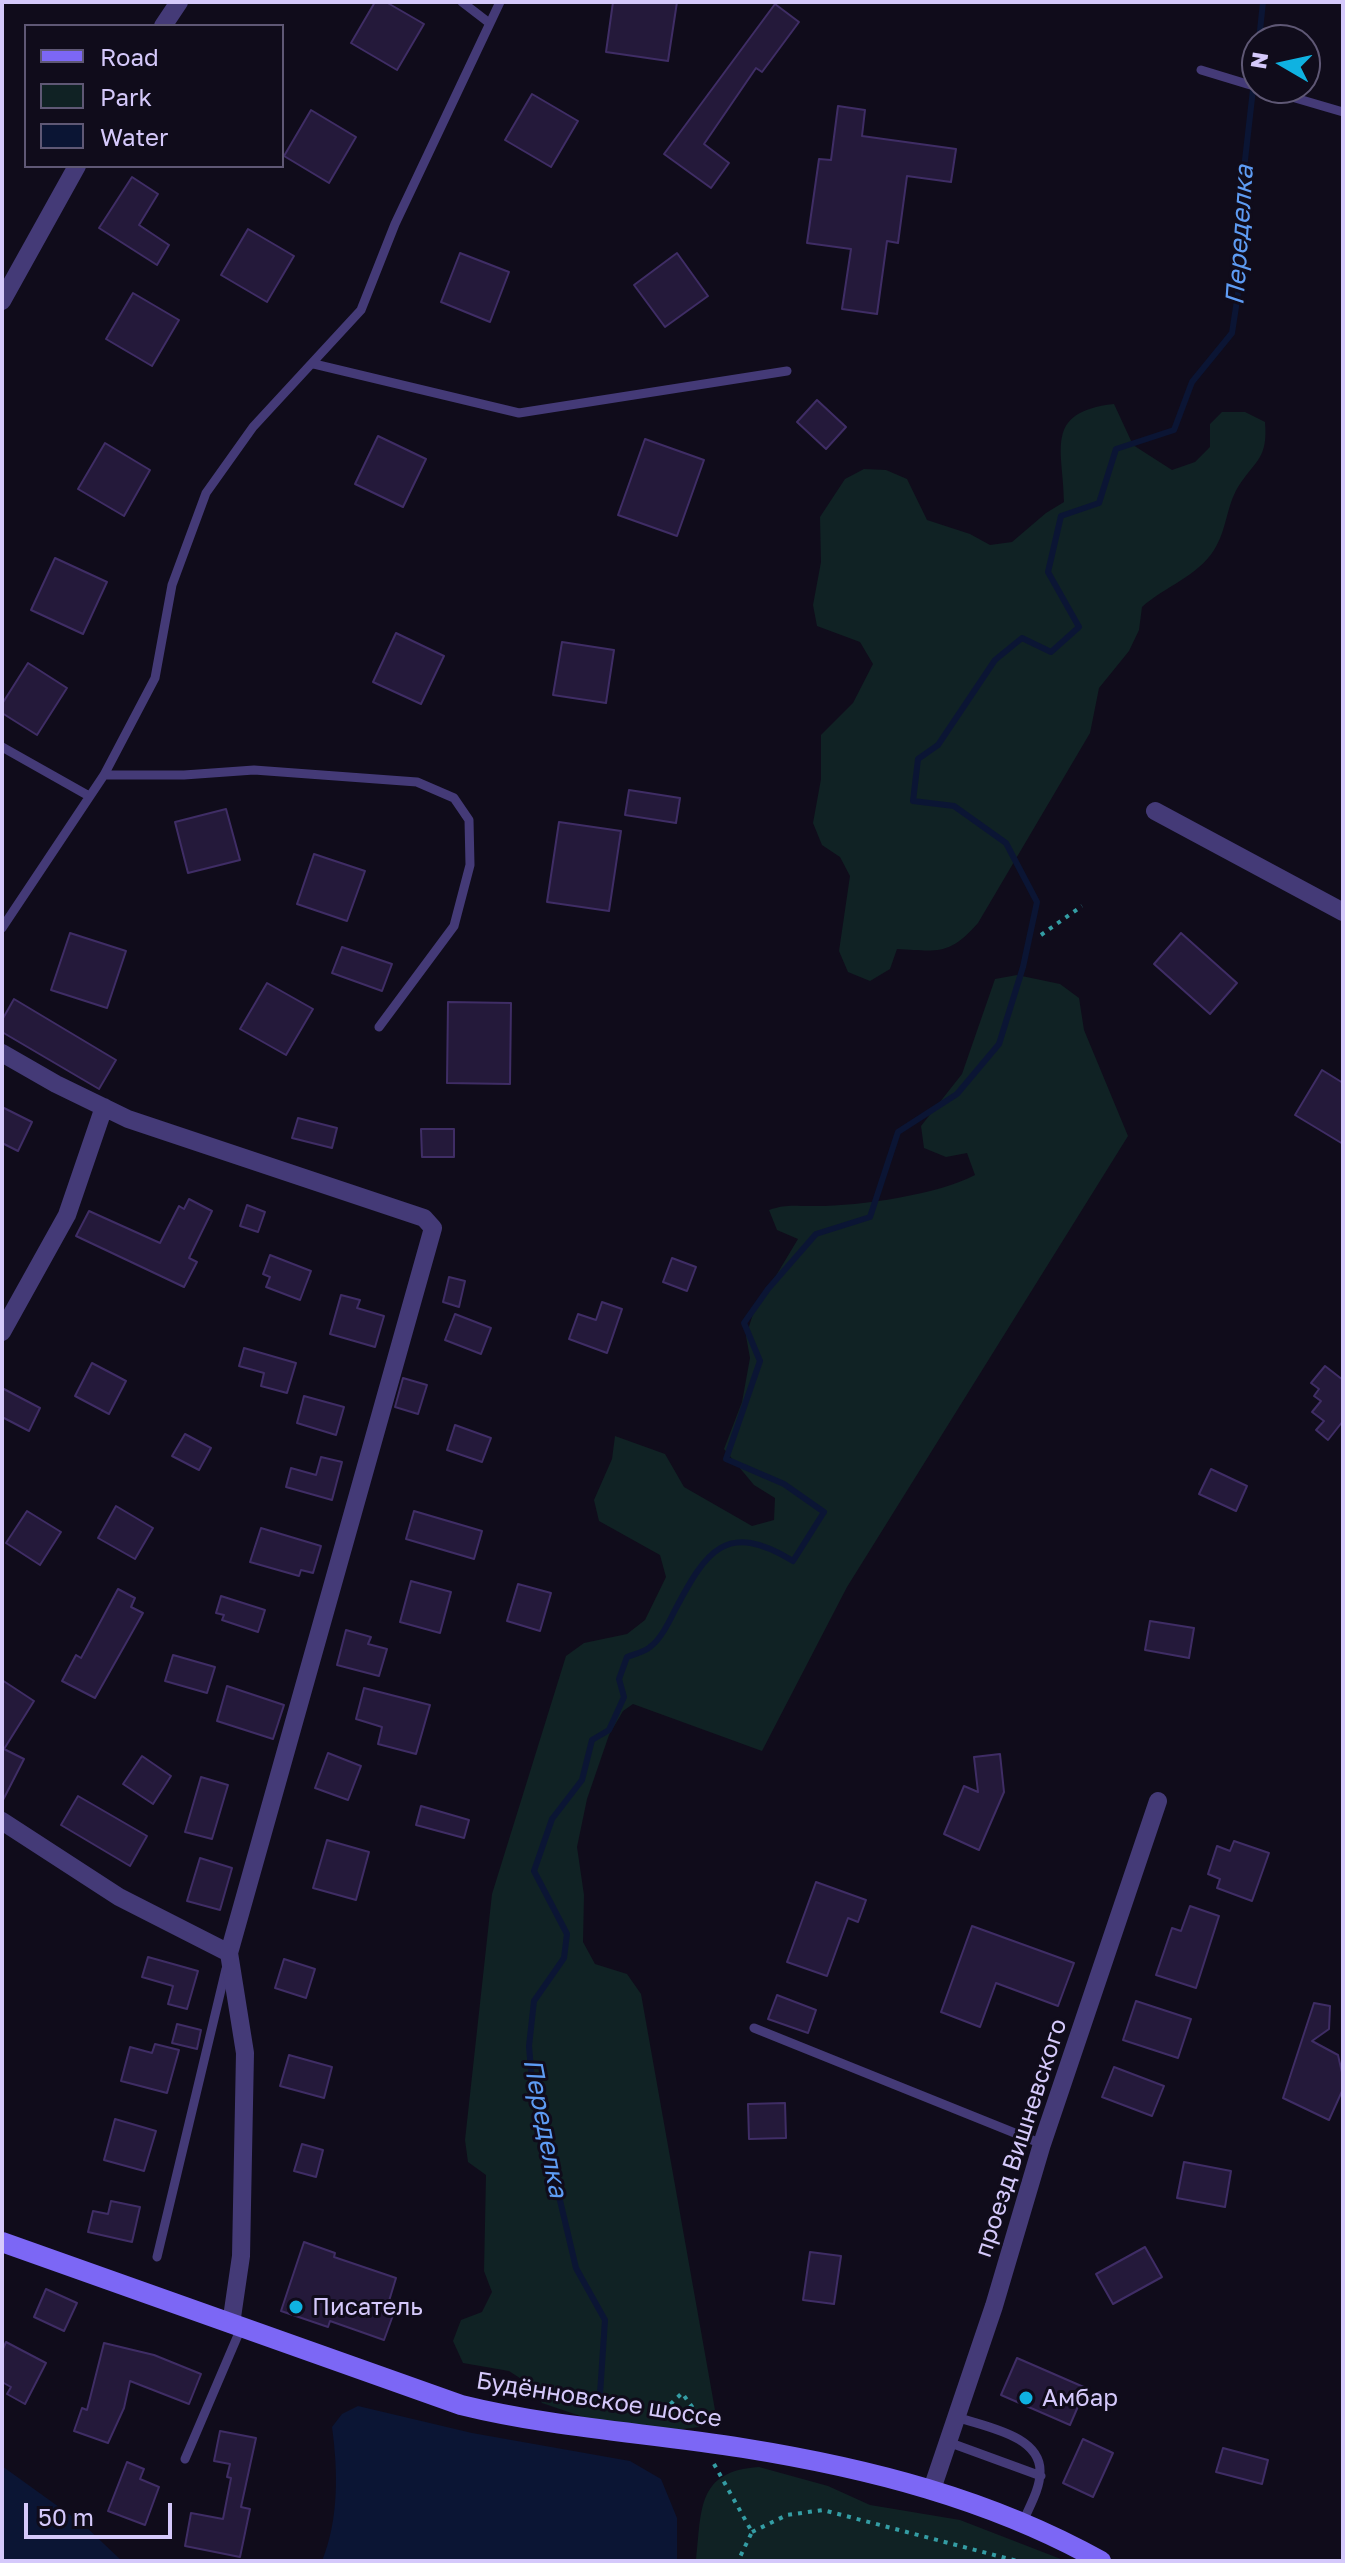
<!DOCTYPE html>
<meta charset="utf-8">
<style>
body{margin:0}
#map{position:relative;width:1345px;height:2563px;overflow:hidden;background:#100c1b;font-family:"Golos Text",sans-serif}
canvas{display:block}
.frame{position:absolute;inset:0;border:4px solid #d5c9fb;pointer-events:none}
.legend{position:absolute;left:24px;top:24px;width:260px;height:144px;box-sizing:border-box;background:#100c1b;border:2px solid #5f5875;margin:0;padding:10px 14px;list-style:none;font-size:24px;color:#d5c9fb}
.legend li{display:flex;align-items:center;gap:16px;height:40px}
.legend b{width:40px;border:2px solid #5f5875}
.north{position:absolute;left:1241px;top:24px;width:80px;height:80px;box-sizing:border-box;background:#100c1b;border:2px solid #5f5875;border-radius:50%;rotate:279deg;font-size:22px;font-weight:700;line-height:32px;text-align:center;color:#d5c9fb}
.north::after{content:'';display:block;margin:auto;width:28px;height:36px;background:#0fb2e1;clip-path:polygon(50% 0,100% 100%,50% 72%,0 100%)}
.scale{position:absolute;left:24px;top:2503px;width:148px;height:36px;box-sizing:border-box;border:4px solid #d5c9fb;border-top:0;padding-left:10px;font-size:24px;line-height:28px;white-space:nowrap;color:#d5c9fb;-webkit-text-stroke:6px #100c1b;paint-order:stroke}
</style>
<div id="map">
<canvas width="1345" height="2563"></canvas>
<div class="frame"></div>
<ul class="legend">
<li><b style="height:10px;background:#7c67f5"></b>Road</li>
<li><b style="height:22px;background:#102224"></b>Park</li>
<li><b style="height:22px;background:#0b1534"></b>Water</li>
</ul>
<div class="north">N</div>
<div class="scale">50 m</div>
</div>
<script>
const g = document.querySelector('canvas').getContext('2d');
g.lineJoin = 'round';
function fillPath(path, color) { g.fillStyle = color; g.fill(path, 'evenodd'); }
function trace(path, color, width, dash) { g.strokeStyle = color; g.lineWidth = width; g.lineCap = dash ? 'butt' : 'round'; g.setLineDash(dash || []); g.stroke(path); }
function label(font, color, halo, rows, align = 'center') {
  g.font = font + ' "Golos Text",sans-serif'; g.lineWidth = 6; g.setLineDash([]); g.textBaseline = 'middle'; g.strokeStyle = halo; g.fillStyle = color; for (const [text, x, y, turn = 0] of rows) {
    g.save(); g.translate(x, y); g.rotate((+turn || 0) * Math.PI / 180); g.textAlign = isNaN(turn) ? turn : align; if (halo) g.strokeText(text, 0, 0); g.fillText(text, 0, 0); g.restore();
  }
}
const green = new Path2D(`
 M1114,404L1133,445L1172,470L1195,462L1210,447V424L1222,412H1245L1265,422C1268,459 1256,459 1238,487C1226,507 1227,530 1214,550C1198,576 1164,587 1142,607L1139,630L1129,651L1099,688L1090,733L978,923C949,956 938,951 897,949L890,969L870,981L848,972L839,951L850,876L840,857L822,845L813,823L821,779V735L853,703L873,664L860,642L817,626L813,605L821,562L820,517L845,479L864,469L886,470L907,479L927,520L970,534L990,545L1012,542L1046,513L1064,502C1064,451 1042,412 1114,404Z
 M1017,975L1060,984L1079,998L1084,1030L1128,1136L847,1587L762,1751L633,1704L623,1711L609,1735L587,1799L577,1847L584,1895L583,1942L595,1964L627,1974L641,1994L715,2410L699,2427L675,2430L607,2425L542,2403L529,2384L509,2371L463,2363L453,2341L461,2320L482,2312L492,2292L484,2271L486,2175L468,2162L465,2140L492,1894L566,1656L584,1643L627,1634L645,1620L666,1577L660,1555L599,1521L594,1500L612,1459L615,1436L665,1454L684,1487L752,1526L774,1520L775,1498L754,1485L724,1449L742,1402L750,1358L746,1336L753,1314L798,1239L777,1230L769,1210C786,1204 794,1206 811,1206C854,1207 938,1195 975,1175L967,1153L946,1157L924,1148L921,1126L962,1074L995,979Z
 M759,2467L828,2486L870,2505L960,2520L1066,2561H696C702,2510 696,2471 759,2467Z`);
const water = new Path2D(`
 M358,2406L472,2433L630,2461L661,2479L677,2518V2561H322C339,2519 338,2471 332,2427L342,2414Z
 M2,2466L84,2525L122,2561H2Z`);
const stream = new Path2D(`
 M1259,40L1263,2
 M600,2394L605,2320L576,2268L532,2082L529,2046L534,2001L564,1958L567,1934L534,1871L552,1819L582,1780L592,1740L609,1730L624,1697L619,1679L627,1657C634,1654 645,1652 650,1647C661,1639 669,1622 675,1610C706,1551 726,1520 793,1561L824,1512L784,1484L726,1459L760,1361L744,1323L768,1289L816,1234L870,1217L898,1132L957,1094L999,1044L1023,967L1037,902L1006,843L954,806L913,801L918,759L938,745L995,660L1022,638L1051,652L1079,627L1048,572L1061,516L1099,503L1116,449L1174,430L1192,382L1232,333L1243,261L1244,169L1257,54`);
const building = new Path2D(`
 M375,2H386L424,24L397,70L351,43Z
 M613,2H677L668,61L606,52Z
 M775,4L799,22L762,72L756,68L704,144L729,163L711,188L664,154Z
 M532,94L578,121L551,167L505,140Z
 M838,106L865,110L862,136L956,149L951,182L907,176L898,243L887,241L877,314L842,309L851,249L807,243L819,159L831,160Z
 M311,110L356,137L329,183L284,156Z
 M132,177L158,194L139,225L169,245L157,265L99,228Z
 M248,229L294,256L267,302L221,275Z
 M460,253L509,272L490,322L441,302Z
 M677,253L708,296L665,327L634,285Z
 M133,293L179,320L152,366L106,339Z
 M817,400L846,427L826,449L797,422Z
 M378,436L426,459L403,507L355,484Z
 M645,439L704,460L677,536L618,515Z
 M105,443L150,470L124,516L78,489Z
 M55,558L107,582L83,634L31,610Z
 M396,633L444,656L421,704L373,682Z
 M562,642L614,650L606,703L553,695Z
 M28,663L67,688L37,735L2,713V704Z
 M629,790L680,798L676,823L625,815Z
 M226,809L240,860L188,873L175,822Z
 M559,822L621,831L609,911L547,902Z
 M314,854L365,871L347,921L297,904Z
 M70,933L126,951L107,1008L51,990Z
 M1181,933L1237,983L1210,1014L1154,964Z
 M342,947L392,964L382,991L332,973Z
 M267,983L313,1009L286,1055L240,1029Z
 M14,999L116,1060L99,1089L2,1032V1020Z
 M448,1002L511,1003L510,1084L447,1083Z
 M1322,1070L1343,1083V1144L1295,1115Z
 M2,1107L32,1122L18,1151L2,1143Z
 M298,1118L337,1128L332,1148L292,1138Z
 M421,1129H454V1157H422Z
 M189,1199L212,1211L189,1258L197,1262L184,1287L76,1236L89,1211L160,1243L179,1206L184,1209Z
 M247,1205L265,1212L258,1232L240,1226Z
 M270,1255L311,1271L300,1300L266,1287L270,1277L263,1274Z
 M672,1258L696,1267L687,1291L663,1282Z
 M449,1277L465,1281L459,1307L443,1302Z
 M341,1295L360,1300L357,1308L384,1316L375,1347L330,1334Z
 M602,1302L622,1309L607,1353L569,1339L578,1314L596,1320Z
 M455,1314L491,1328L481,1354L445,1340Z
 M244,1348L296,1363L287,1393L261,1386L264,1373L239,1366Z
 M92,1363L126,1381L109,1414L75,1396Z
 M1325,1366L1343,1380V1421L1328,1440L1316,1430L1324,1421L1312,1412L1321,1401L1314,1396L1319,1389L1311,1383Z
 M403,1378L427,1385L418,1414L395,1407Z
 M2,1388L40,1408L29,1431L2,1417Z
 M304,1396L344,1407L336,1435L297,1423Z
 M455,1425L491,1438L482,1462L447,1450Z
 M185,1434L211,1448L199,1470L172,1456Z
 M321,1457L342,1462L332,1500L286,1487L291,1468L316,1475Z
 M1211,1469L1247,1486L1236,1511L1199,1494Z
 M116,1506L153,1528L135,1559L98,1538Z
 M27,1511L61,1532L40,1565L6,1543Z
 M414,1511L482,1531L474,1559L406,1539Z
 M261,1528L321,1546L313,1573L301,1570L299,1576L250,1562Z
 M411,1581L451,1592L440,1633L400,1622Z
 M518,1584L551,1593L540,1631L507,1621Z
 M118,1589L135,1598L131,1607L143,1613L95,1698L62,1681L76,1655L81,1658Z
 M221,1596L265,1610L258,1632L222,1620L224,1615L216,1613Z
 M1150,1621L1194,1628L1189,1658L1145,1650Z
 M346,1630L371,1637L368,1644L387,1649L379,1676L337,1665Z
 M173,1655L215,1667L207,1693L165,1681Z
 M2,1680L34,1701L4,1749L24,1759L2,1802Z
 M227,1686L284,1705L273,1739L217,1721Z
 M364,1688L430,1705L416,1754L378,1744L382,1727L356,1719Z
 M328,1753L361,1766L348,1800L315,1788Z
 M1000,1754L1004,1792L979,1850L944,1834L964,1786L978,1792L974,1757Z
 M142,1756L171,1776L153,1804L123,1784Z
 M201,1777L228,1785L212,1839L185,1832Z
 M78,1796L147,1836L130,1866L61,1825Z
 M421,1806L469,1820L464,1838L416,1825Z
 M327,1840L369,1852L356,1900L313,1888Z
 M1234,1841L1269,1853L1252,1901L1217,1888L1220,1879L1208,1874L1217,1846L1230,1851Z
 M200,1858L232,1868L220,1910L187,1901Z
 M816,1882L866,1900L858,1922L848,1918L827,1976L787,1962Z
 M1190,1906L1219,1916L1196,1988L1156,1975L1172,1928L1181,1931Z
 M972,1926L1074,1963L1058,2006L996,1983L980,2027L941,2012Z
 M148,1957L198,1971L187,2009L168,2004L173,1986L142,1977Z
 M284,1959L315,1969L306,1998L275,1988Z
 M777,1995L816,2010L808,2033L768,2019Z
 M1136,2001L1191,2019L1178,2058L1123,2040Z
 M1314,2003L1330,2006L1329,2029L1312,2041L1338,2055L1343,2077V2089L1329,2120L1283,2098Z
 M177,2024L201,2030L197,2049L172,2043Z
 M155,2044L179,2050L167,2093L121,2081L130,2047L152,2053Z
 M289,2055L332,2067L324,2098L280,2086Z
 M1114,2067L1164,2086L1152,2116L1102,2097Z
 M785,2103L786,2138L749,2139L748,2104Z
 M115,2119L156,2131L144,2171L104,2160Z
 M302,2144L323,2150L316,2177L294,2171Z
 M1184,2162L1231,2171L1225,2207L1177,2198Z
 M111,2201L140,2207L132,2242L88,2232L93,2211L108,2214Z
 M304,2242L335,2253L334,2257L396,2278L389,2301L397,2304L384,2340L330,2321L328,2327L281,2311Z
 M1145,2247L1162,2277L1113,2304L1096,2274Z
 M810,2252L841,2256L834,2304L803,2300Z
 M46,2289L77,2303L64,2331L34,2317Z
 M6,2342L46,2363L25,2404L7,2394L11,2387L2,2382V2351Z
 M104,2343L154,2355L201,2374L189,2404L130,2381L124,2408L108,2443L74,2431L82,2408L87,2410Z
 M1017,2358L1086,2388L1070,2425L1001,2395Z
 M220,2431L256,2438L241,2507L250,2509L240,2557L185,2546L191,2513L223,2519L231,2478L227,2477L230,2464L214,2461Z
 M1083,2439L1113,2453L1093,2497L1063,2483Z
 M1223,2448L1268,2460L1262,2484L1216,2472Z
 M127,2462L144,2469L140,2479L159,2487L145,2525L108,2511Z`);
const path = new Path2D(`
 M1041,935L1082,906
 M656,2418L682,2393L703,2422
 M714,2464L752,2532L738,2561
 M752,2532L787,2515L823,2510L1017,2561`);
const lane = new Path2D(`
 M462,2L488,22
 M1201,70L1257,87
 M1261,88L1343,112
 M314,364L519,413L787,371
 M2,747L89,796
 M104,775H184L254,770L417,782L454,798L469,820L470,865L454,926L379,1027
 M2,928L104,775L155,678L172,585L206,493L253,427L361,310L395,224L500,2
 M754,2028L1042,2144
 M157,2257L226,1969
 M957,2417C984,2427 1042,2435 1040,2473C1040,2489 1029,2507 1023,2522
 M948,2442L1041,2476
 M185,2459L241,2328`);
const street = new Path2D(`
 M163,26L179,2
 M2,301L77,166
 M1155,811L1343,912
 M2,1053L56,1084L128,1119L424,1218L433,1228L229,1953L245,2053L241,2256L231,2324
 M2,1332L67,1215L104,1107
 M2,1821L119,1897L229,1953
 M932,2489L994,2306L1042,2144L1158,1801`);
const secondary = new Path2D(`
 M2,2242L461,2405C554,2428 650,2433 743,2448C868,2468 990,2499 1101,2561`);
const markers = [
 [296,2307,8,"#0fb2e1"],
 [1026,2398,8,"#0fb2e1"]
];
const streetNames = [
 ["проезд Вишневского",1021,2138,-72],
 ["Будённовское шоссе",599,2400,9]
];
const poiNames = [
 ["Писатель",312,2307],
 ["Амбар",1042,2398]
];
const waterNames = [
 ["Переделка",1240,235,-86],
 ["Переделка",545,2128,79]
];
fillPath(green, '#102224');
fillPath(water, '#0b1534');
trace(stream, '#0b1534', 6);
fillPath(building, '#24193a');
trace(building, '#3f2d65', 2);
trace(path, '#349da4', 4, [4, 6]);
trace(lane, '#443a77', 9);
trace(street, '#443a77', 18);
trace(secondary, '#7c67f5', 20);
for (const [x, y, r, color] of markers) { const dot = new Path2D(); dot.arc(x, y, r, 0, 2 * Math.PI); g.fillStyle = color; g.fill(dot); trace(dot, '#100c1b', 3); }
label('24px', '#d5c9fb', '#100c1b', streetNames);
label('24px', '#d5c9fb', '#100c1b', poiNames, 'left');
label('italic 26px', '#5e9cf4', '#100c1b', waterNames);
</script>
